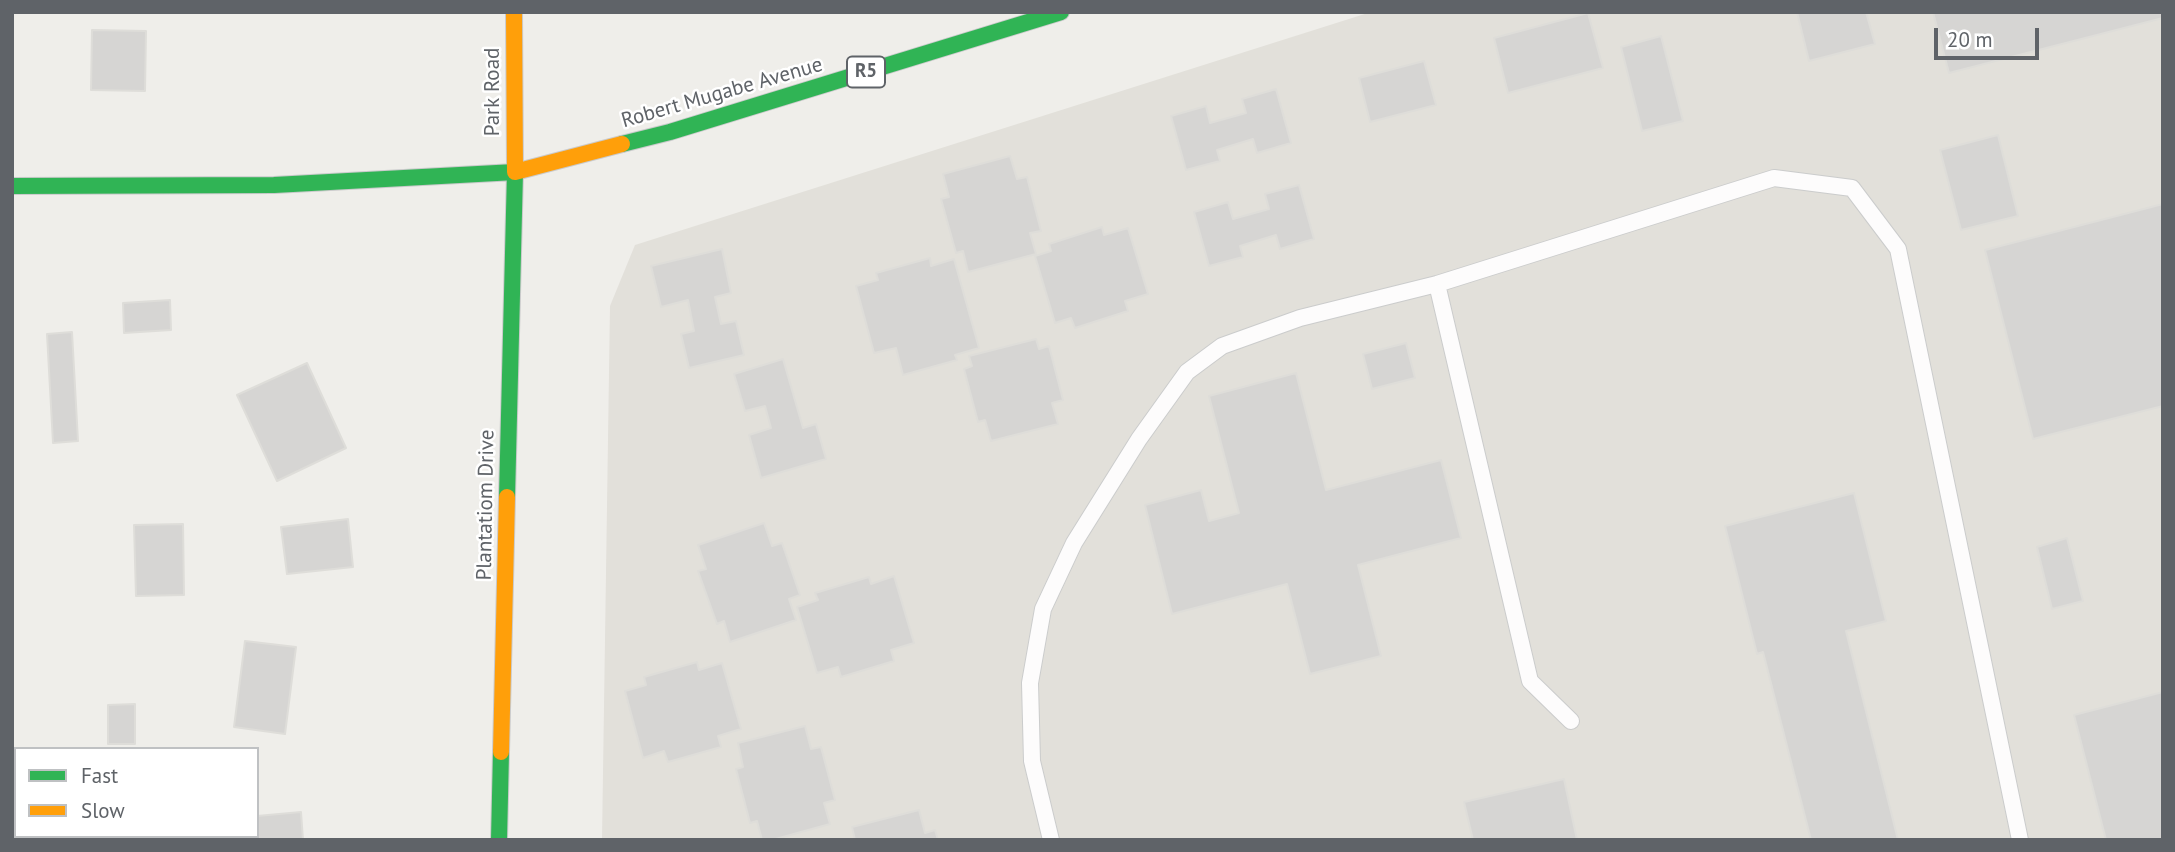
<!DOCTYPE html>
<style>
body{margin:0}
#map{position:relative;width:2175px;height:852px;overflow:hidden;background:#efeeea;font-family:"PT Sans",sans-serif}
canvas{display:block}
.frame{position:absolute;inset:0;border:14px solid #5f6368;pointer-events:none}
.legend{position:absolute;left:14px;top:747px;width:245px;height:91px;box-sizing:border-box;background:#fff;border:2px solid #bfc1c3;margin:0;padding:9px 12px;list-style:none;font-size:21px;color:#5f6368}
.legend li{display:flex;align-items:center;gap:14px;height:35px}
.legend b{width:35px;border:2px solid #bfc1c3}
.scale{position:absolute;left:1934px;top:28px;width:105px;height:32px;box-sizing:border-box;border:4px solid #5f6368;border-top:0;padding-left:9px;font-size:21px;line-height:24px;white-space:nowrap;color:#5f6368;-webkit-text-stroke:5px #fff;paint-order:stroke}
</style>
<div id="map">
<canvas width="2175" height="852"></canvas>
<div class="frame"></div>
<ul class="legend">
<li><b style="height:9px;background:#30b455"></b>Fast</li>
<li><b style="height:9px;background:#ff9f0a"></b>Slow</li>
</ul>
<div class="scale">20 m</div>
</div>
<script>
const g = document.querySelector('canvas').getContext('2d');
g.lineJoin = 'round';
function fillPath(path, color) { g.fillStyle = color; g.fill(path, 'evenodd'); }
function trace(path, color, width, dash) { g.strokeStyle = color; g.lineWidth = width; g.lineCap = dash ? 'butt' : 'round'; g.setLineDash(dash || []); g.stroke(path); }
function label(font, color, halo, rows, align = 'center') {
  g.font = font + ' "PT Sans",sans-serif'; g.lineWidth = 5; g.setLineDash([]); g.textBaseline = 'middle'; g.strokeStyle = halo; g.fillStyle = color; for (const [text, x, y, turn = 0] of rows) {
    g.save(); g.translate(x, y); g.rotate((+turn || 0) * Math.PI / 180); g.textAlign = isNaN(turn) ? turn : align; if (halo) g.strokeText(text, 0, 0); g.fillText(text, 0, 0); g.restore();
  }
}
const education = new Path2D(`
 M1371,12H2163V840H602L610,306L635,245Z`);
const building = new Path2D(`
 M1797,12H1866L1875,44L1809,61Z
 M1933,12H2163V18L1949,73Z
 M1588,13L1603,68L1508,93L1494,38Z
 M92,30L146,31L145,91L91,90Z
 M1661,36L1683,121L1642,131L1621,47Z
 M1424,61L1436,105L1370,122L1359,78Z
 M1276,89L1291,143L1257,153L1253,139L1217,150L1220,161L1186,170L1171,116L1206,106L1210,123L1246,113L1242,99Z
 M1998,135L2018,216L1961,230L1940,150Z
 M1010,156L1017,179L1027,177L1041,231L1030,233L1036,254L968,272L963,251L956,253L941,199L949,197L943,174Z
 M1299,185L1314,239L1280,249L1276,235L1240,246L1243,257L1209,266L1194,212L1228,202L1233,219L1269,209L1265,194Z
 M2163,204V406L2033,439L1985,250Z
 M1102,227L1104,235L1128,228L1148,294L1125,301L1128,311L1075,328L1071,318L1055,323L1035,256L1051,251L1049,244Z
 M722,249L731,293L715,297L721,324L736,321L744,355L689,368L681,334L694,331L688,300L661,307L651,266Z
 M930,258L931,266L954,259L979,348L955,355L957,360L903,375L896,348L874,353L856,286L878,280L876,273Z
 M170,300L171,330L124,333L123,303Z
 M72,332L78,441L53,443L47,334Z
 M1036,339L1039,349L1049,346L1063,400L1052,403L1058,424L991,441L985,420L978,422L964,369L972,366L969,356Z
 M1406,343L1415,378L1372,389L1363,354Z
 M783,359L803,428L816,424L826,459L761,478L749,435L771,428L765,406L745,411L734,374Z
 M307,363L346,448L277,481L237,395Z
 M1296,373L1326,490L1441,460L1461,538L1358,565L1381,656L1310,674L1287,584L1172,614L1145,505L1201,490L1209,521L1239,513L1209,396Z
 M1854,493L1886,621L1846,631L1898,840H1811L1763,652L1757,654L1725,526Z
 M348,519L353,567L287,574L281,527Z
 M764,523L772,546L782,543L800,595L789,599L796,620L730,642L724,621L717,624L698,571L706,569L698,545Z
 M183,524L184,595L136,596L134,525Z
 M2067,538L2083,601L2052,609L2037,547Z
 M894,576L914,643L891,650L894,661L841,677L838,667L817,673L797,607L818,600L815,593L869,577L871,584Z
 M245,641L296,647L285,734L234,727Z
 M697,662L699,670L722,663L741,729L718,736L721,747L668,762L664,751L643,758L625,691L646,685L644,677Z
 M2163,692V840H2106L2074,715Z
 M135,704V744H108V705Z
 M805,726L811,749L821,747L835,800L824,803L830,824L772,840H762L757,821L750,823L736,769L743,767L738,743Z
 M1564,779L1577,840H1473L1464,802Z
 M919,810L925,833L935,830L938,840H855L852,827Z
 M301,812L303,840H252V836H257V816Z
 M42,836H70L69,840H42Z`);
const lane = new Path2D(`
 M1437,284L1530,681L1571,721
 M1051,840L1032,761L1030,683L1043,609L1074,543L1139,439L1187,372L1222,346L1300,318L1437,284L1774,178L1852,188L1898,249L2020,840`);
const fast = new Path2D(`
 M622,144L670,132L1061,12
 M12,186L274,185L515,172L507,497
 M499,840L501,752`);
const slow = new Path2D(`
 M514,12L515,172L622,144
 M501,752L507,497`);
const shields = [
 [866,72,38]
];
const shieldNames = [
 ["R5",866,72]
];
const streetNames = [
 ["Park Road",493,92,-90],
 ["Robert Mugabe Avenue",722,93,-16],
 ["Plantatiom Drive",486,505,-89]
];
fillPath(education, '#e2e0da');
fillPath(building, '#d6d5d3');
trace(building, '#deddd9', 2);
trace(lane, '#cbcccc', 18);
trace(fast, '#cacacb', 18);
trace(slow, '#cacacb', 18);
trace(lane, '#fdfcfc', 16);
trace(fast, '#30b455', 16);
trace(slow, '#ff9f0a', 16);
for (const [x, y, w] of shields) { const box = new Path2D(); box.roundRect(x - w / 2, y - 15.5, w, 31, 5); g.fillStyle = '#fff'; g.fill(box); trace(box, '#5f6368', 2); }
label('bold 19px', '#5f6368', null, shieldNames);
label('21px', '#5f6368', '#fff', streetNames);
</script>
